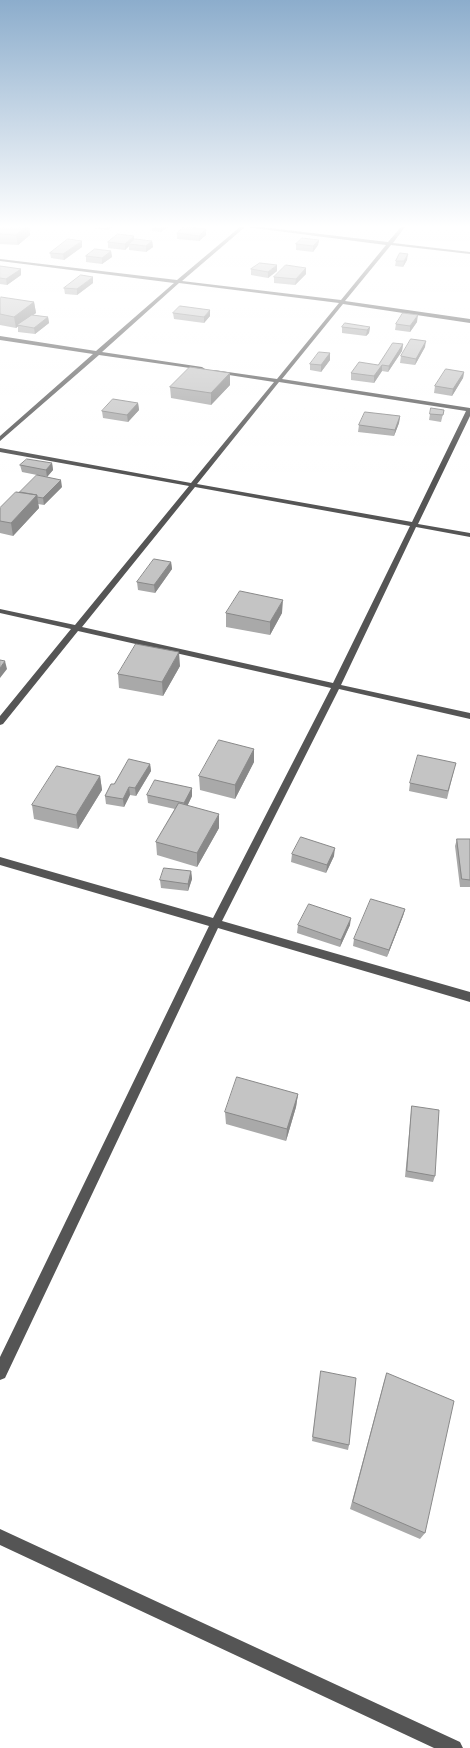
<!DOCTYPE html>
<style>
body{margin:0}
canvas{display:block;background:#fff}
</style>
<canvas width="470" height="1748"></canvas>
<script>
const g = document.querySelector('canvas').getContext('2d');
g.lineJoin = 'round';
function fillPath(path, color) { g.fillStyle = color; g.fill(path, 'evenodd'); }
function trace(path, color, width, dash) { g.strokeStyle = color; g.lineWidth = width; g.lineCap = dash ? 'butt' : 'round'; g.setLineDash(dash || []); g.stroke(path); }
const street = new Path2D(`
 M240,227H245L182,281L341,300L386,245L246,227H261L388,242L401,227H405L393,243L470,252V254L391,245L345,301L470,319V323L343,304L282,379L470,408V416L418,524L470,533V537L416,527L341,685L470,713V719L339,689L222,921L470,992V1002L218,928L5,1378L0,1380V1357L209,926L0,865V857L213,918L331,688L78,631L3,724L0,725V716L71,629L0,613V609L75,625L189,486L0,452V448L191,483L274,382L216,373L213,371L214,370L277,379L339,303L179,283L102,352L202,367L205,369L204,370L99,355L0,441V436L93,354L0,340V336L96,351L174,283L0,261V259L177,280ZM279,382L466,411L412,522L197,484ZM195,487L410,526L333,683L82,627Z
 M0,1529L460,1742L463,1748H434L0,1545Z`);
const wall = new Path2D(`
 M0,227H29L30,235L18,245L0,244Z
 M93,227H112L107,230L93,228Z
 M152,227H168L161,232L152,231Z
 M177,233L206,235L199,241L177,239Z
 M134,236V240L152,241L153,247L146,252L129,250V246L125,250L108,248V242Z
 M319,240L318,245L313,252L296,250V244Z
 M82,247L64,260L51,258L50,253Z
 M111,251L112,257L102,264L86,262V256Z
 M407,260L403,267L395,266L396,261Z
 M0,266L21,269V275L7,285L0,284Z
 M306,268V274L295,285L274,283V277Z
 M251,269L277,271L268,278L251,275Z
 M93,283L77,295L65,294L64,288Z
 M0,298L34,302L36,313L33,315L48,317L49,323L35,334L18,332V326L16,328L0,325Z
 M173,313L210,316L204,323L174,319Z
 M417,322L410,332L395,330L396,324Z
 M342,327H370L369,333L366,336L342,333Z
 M403,344L402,351L388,372L382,371L374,383L351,380V373L378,365Z
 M425,347L415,365L400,363L401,356Z
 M330,353V360L321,372L310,370V364Z
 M464,372L463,378L452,396L434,393L435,386Z
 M230,373V385L211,405L171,398L170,387Z
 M138,403L139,410L128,422L103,418L102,411Z
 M444,410L441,422L429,420L430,414Z
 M400,416L399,423L394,436L358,432L359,425Z
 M52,463L53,470L47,477L22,472L20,465Z
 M62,487L44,505L38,504L39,508L13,536L0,533V508Z
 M171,562L172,569L155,593L138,590L137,582Z
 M226,613H282L270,635L226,627Z
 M180,666L163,696L119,688L118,674Z
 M254,749V762L235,799L200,790L199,776Z
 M150,764L151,771L136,796L130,795L124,807L106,804L105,796L114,784Z
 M454,770L447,799L409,791L410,783Z
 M100,776L102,790L78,829L34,819L32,805Z
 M192,788V796L187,806L219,828L197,867L157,855L156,842L175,809L148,803L147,795Z
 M457,839H470V887H460L455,846Z
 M292,854L334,856L326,873L291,862Z
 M191,871L192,879L188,891L161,888L160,880Z
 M405,909L403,916L387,957L353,946L354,939Z
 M298,925H350L340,947L297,933Z
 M298,1094L296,1107L286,1141L226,1124L225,1112Z
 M412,1106L435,1176L433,1182L405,1177L411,1113Z
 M321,1371L349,1445L348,1450L312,1441Z
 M387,1373L425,1533L420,1539L350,1509L384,1382Z`);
const shadedWall = new Path2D(`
 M26,227H29L30,235L18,245L16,235Z
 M107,227H112L107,230Z
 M161,227H168L161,232Z
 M206,229V235L199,241V236Z
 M134,236V242L129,244V246L125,250V244Z
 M319,240L318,245L313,252V246Z
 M82,241V247L64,260L63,254Z
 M152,241L153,247L146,252V246Z
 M111,251L112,257L102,264V258Z
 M408,254L407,260L403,267L404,261Z
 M277,265V271L268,278V272Z
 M306,268V274L295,285L296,279Z
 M21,269V275L7,285L6,279Z
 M93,277V283L77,295V289Z
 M34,302L36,313L16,328L14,317Z
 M210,310V316L204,323V317Z
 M418,315L417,322L410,332V326Z
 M48,317L49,323L35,334L34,328Z
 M370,327L369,333L366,336L367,330Z
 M426,341L425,347L415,365L416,359Z
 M403,344L402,351L388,372L389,366Z
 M330,353V360L321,372V365Z
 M382,365V371L374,383V376Z
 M464,372L463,378L452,396L453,389Z
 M230,373V385L211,405V393Z
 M138,403L139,410L128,422L127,415Z
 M400,416L399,423L394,436L395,430Z
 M52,463L53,470L47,477L46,470Z
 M61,480L62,487L44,505L43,498Z
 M37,495L39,508L13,536L11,523Z
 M171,562L172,569L155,593L154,585Z
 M283,600L282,613L270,635V622Z
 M179,652L180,666L163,696L162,682Z
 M5,661L7,669L0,678V668Z
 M254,749V762L235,799V785Z
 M150,764L151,771L136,796L135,788Z
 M100,776L102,790L78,829L76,815Z
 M129,787L130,795L124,807L123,799Z
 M192,788V796L185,811L184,803Z
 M219,814V828L197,867V853Z
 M335,848L334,856L326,873L327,865Z
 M191,871L192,879L188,891V884Z
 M405,909L403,916L387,957L389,950Z
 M351,918L350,925L340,947L341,940Z
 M298,1094L296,1107L286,1141L287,1129Z`);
const building = new Path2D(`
 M0,227H26L16,235L0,234Z
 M184,227H186L206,229L199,236L177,233Z
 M118,234L134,236L125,244L108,242Z
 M302,238L319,240L313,246L296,244Z
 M68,239L82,241L63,254L50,253Z
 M135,239L152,241L146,246L129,244Z
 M95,249L111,251L102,258L86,256Z
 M400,253L408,254L404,261H396Z
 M260,263L277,265L268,272L251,269Z
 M286,265L306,268L296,279L274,277Z
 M0,266L21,269L6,279L0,278Z
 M81,275L93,277L77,289L64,288Z
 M1,297L34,302L14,317L0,314V298Z
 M180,306L210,310L204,317L173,313Z
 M403,313L418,315L410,326L396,324Z
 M32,315L48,317L34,328L17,325Z
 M345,323L370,327L367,330L342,327Z
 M411,339L426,341L416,359L401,356Z
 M393,343L403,344L389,366L382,365L374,376L351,373L359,362L378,365Z
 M319,352L330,353L321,365L310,364Z
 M190,367L230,373L211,393L170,387Z
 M446,369L464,372L453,389L435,386Z
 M113,399L138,403L127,415L102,411Z
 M431,408L444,410L443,415L430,414Z
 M365,412L400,416L395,430L359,425Z
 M27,459L52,463L46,470L20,465Z
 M37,475L61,480L43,498L37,497V495L20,492Z
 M16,492L37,495L11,523L0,521V508Z
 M154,559L171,562L154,585L137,582Z
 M240,591L283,600L270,622L226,613Z
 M136,644L179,652L162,682L118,674Z
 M0,660L5,661L0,668Z
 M219,740L254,749L235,785L199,776Z
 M418,755L456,763L448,791L410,783Z
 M129,759L150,764L135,788L129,787L123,799L105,796L111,784H114Z
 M57,766L100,776L76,815L32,805Z
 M155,780L192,788L184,803L147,795Z
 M179,803L219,814L197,853L156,842Z
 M301,837L335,848L327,865L292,854Z
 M457,839H470V880L462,879Z
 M164,868L191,871L188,884L160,880Z
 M371,899L405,909L389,950L354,939Z
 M309,904L351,918L341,940L298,925Z
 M237,1077L298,1094L287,1129L225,1112Z
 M412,1106L439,1110L435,1176L407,1171Z
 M321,1371L356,1378L349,1445L313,1437Z
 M387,1373L454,1401L425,1533L353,1502Z`);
fillPath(street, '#555');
fillPath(wall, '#a9a9a9');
fillPath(shadedWall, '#898989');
fillPath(building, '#c4c4c4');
trace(building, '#898989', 1);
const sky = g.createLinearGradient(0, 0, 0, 472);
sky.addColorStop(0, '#8cadcc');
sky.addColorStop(0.48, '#fff');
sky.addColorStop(1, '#ffffff00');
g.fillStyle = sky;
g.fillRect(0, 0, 470, 472);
</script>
